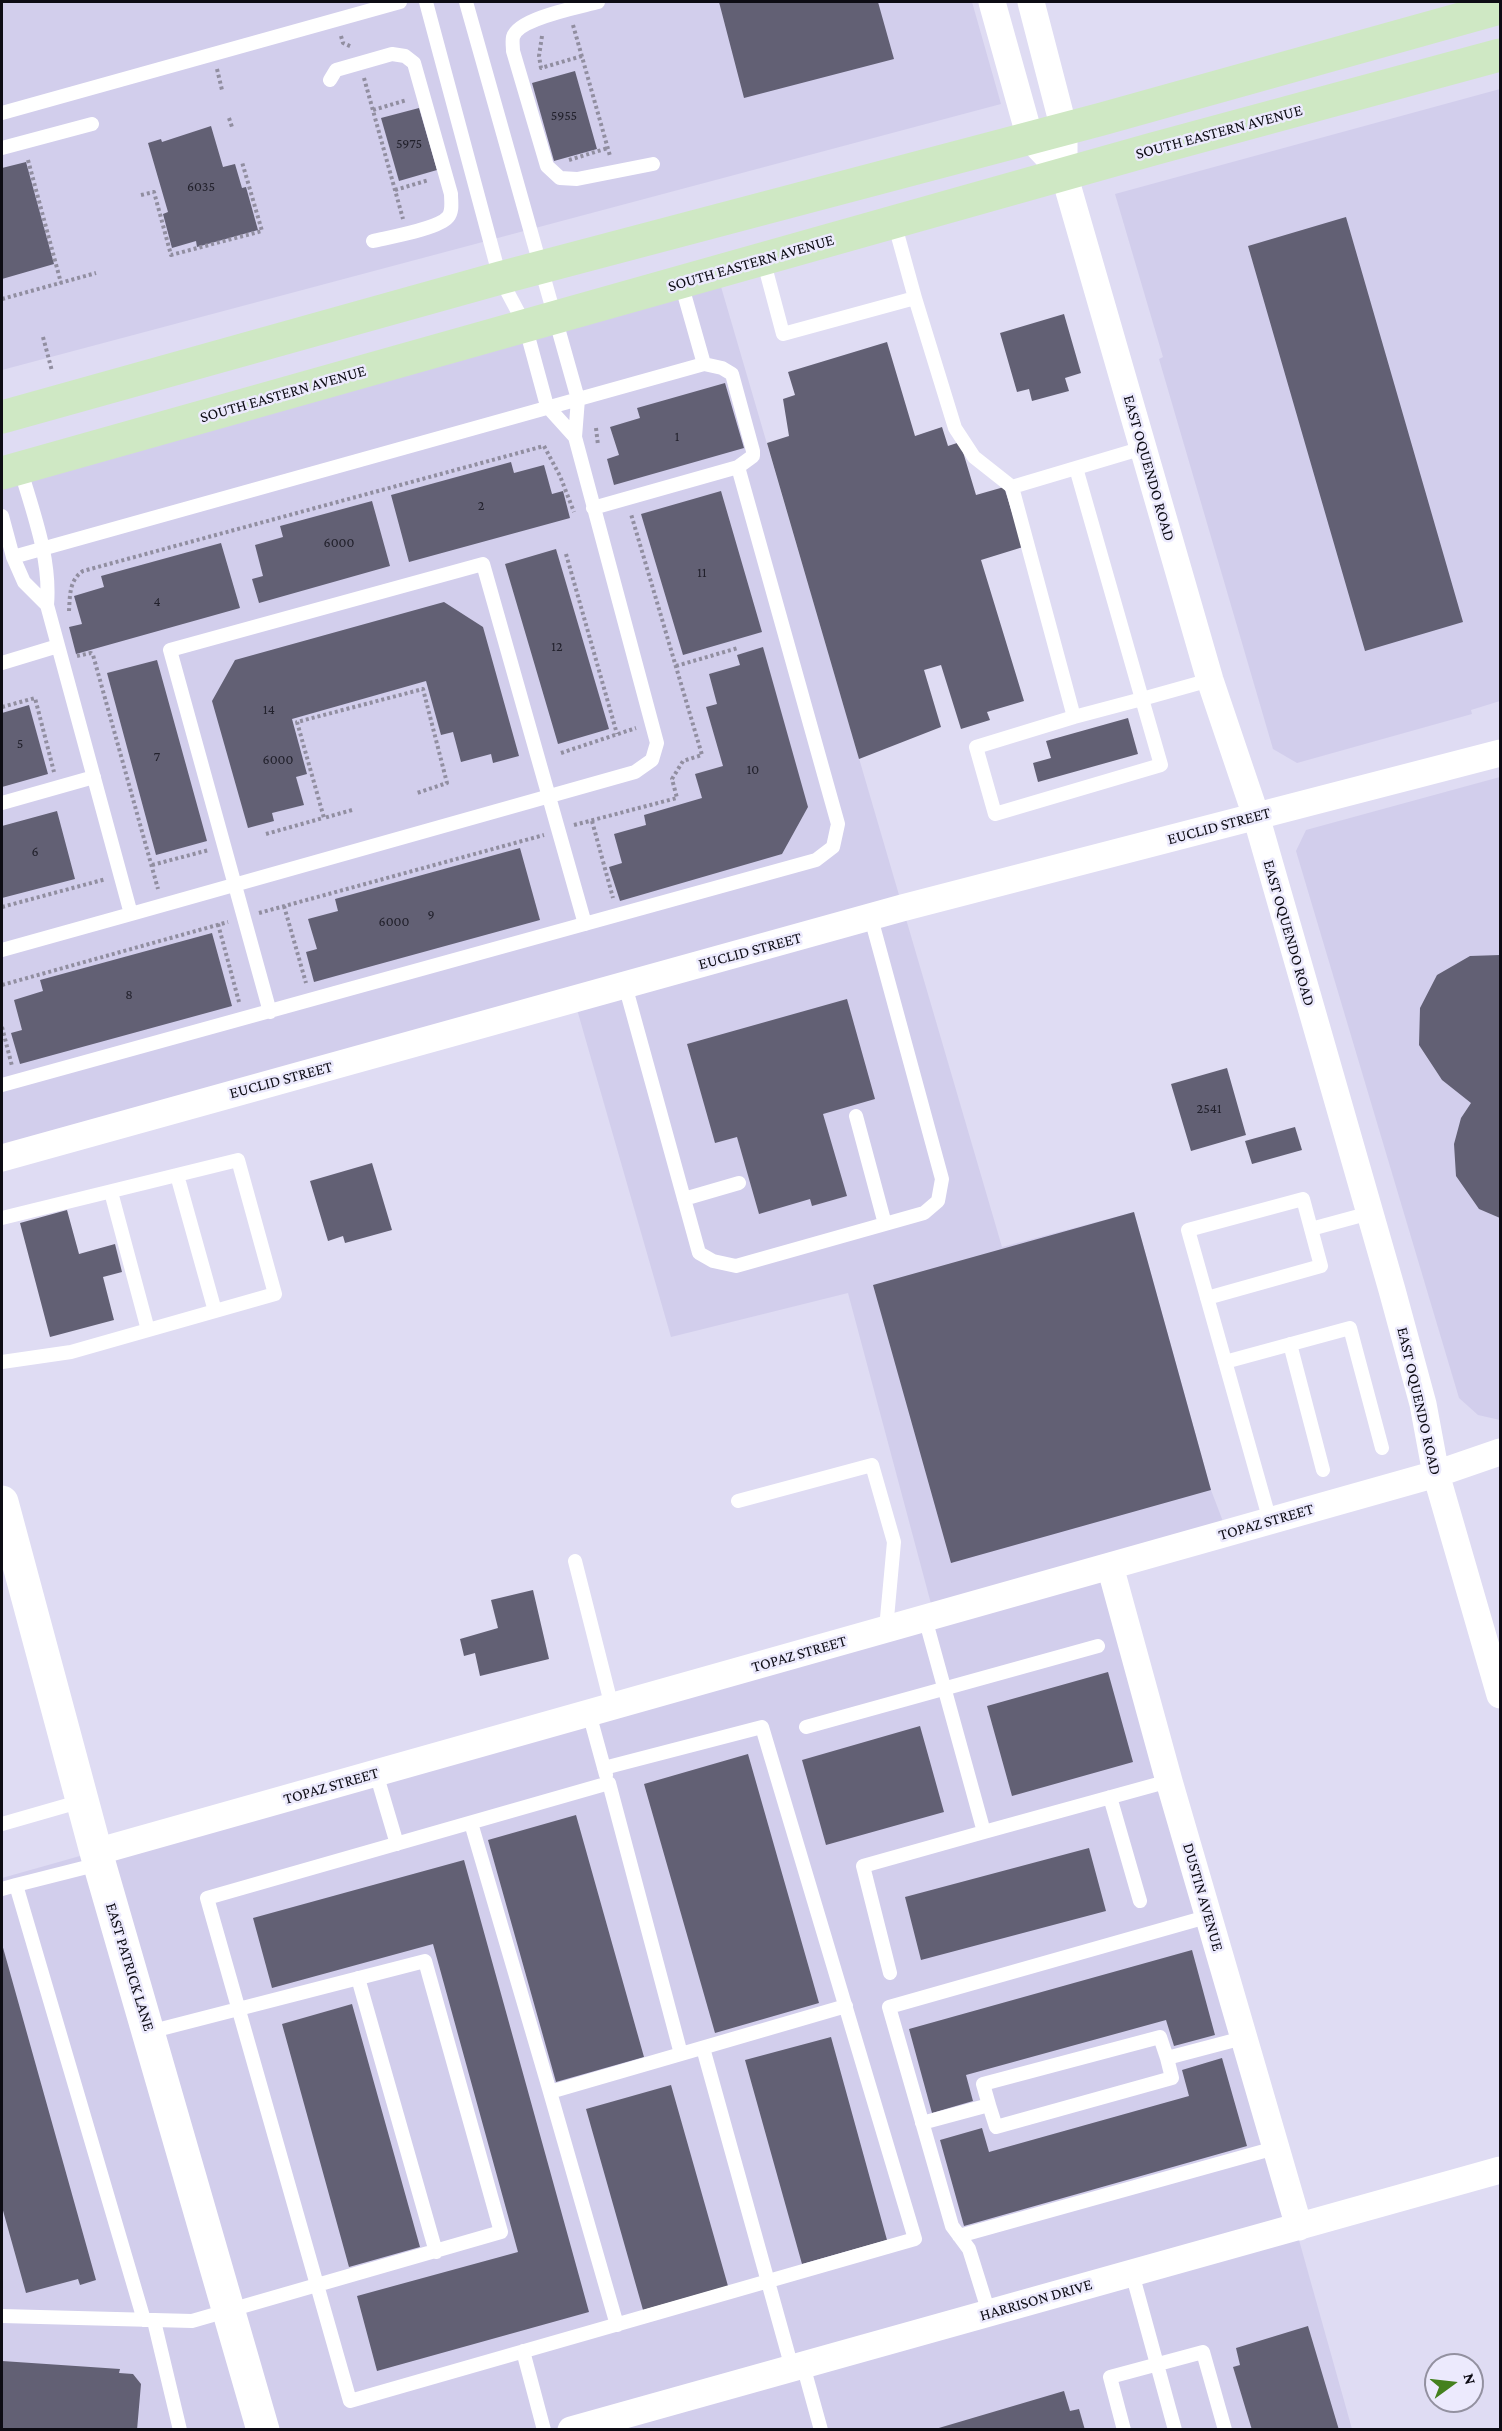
<!DOCTYPE html>
<style>
body{margin:0}
#map{position:relative;width:1502px;height:2431px;overflow:hidden;background:#dfdcf3;font-family:"Crimson Pro",serif}
canvas{display:block}
.frame{position:absolute;inset:0;border:3px solid #0d0c14;pointer-events:none}
.north{position:absolute;left:1424px;top:2353px;width:60px;height:60px;box-sizing:border-box;background:#eceafd;border:2px solid #9391a0;border-radius:50%;rotate:75deg;font-size:16px;font-weight:700;line-height:24px;text-align:center;color:#0d0c14}
.north::after{content:'';display:block;margin:auto;width:21px;height:27px;background:#44811e;clip-path:polygon(50% 0,100% 100%,50% 72%,0 100%)}
</style>
<div id="map">
<canvas width="1502" height="2431"></canvas>
<div class="frame"></div>
<div class="north">N</div>
</div>
<script>
const g = document.querySelector('canvas').getContext('2d');
g.lineJoin = 'round';
function fillPath(path, color) { g.fillStyle = color; g.fill(path, 'evenodd'); }
function trace(path, color, width, dash) { g.strokeStyle = color; g.lineWidth = width; g.lineCap = dash ? 'butt' : 'round'; g.setLineDash(dash || []); g.stroke(path); }
function label(font, color, halo, rows, align = 'center') {
  g.font = font + ' "Crimson Pro",serif'; g.lineWidth = 5; g.setLineDash([]); g.textBaseline = 'middle'; g.strokeStyle = halo; g.fillStyle = color; for (const [text, x, y, turn = 0] of rows) {
    g.save(); g.translate(x, y); g.rotate((+turn || 0) * Math.PI / 180); g.textAlign = isNaN(turn) ? turn : align; if (halo) g.strokeText(text, 0, 0); g.fillText(text, 0, 0); g.restore();
  }
}
const built = new Path2D(`
 M2,2H972L1001,104L2,370Z
 M1500,89V701L1471,710L1472,714L1297,763L1273,749L1159,359L1163,357L1115,194Z
 M717,273L1002,1247L1134,1212L1211,1490L1227,1532L1110,1566L1352,2429H2V1878L934,1615L848,1293L671,1337L574,999L2,1158V473Z
 M1500,777V1420L1478,1415L1459,1398L1296,851L1306,830Z`);
const building = new Path2D(`
 M719,2H878L894,59L744,98Z
 M575,71L597,149L554,161L532,83Z
 M419,108L437,170L399,181L381,118Z
 M211,126L223,167L235,164L242,188L246,187L258,230L197,247L196,241L172,248L163,214L168,212L148,143L161,139L162,142Z
 M26,162L54,264L2,279V168Z
 M1346,217L1463,622L1365,651L1248,246Z
 M1064,314L1081,373L1065,378L1069,391L1032,401L1029,389L1017,392L1000,333Z
 M887,342L915,436L942,427L948,446L960,442L976,495L1004,487L1023,547L981,560L1024,701L987,712L990,720L961,729L941,665L924,670L941,727L859,759L767,443L789,436L783,399L795,395L788,372Z
 M725,383L744,448L614,485L607,459L619,455L610,427L640,418L637,408Z
 M511,462L514,473L544,465L552,494L563,491L570,518L409,562L391,495Z
 M721,491L762,632L683,655L641,514Z
 M372,501L390,566L259,603L252,579L263,576L255,545L283,537L280,526Z
 M221,543L240,608L76,654L69,627L82,624L74,596L104,587L101,576Z
 M556,549L609,729L558,744L505,564Z
 M444,602L483,627L519,756L493,763L491,754L461,762L453,732L441,735L426,681L292,719L307,774L296,777L304,805L272,813L274,821L248,828L212,701L235,660Z
 M763,647L808,807L782,854L620,901L609,867L622,863L614,834L646,825L644,815L702,798L695,774L723,766L706,707L717,704L709,674L740,665L737,655Z
 M157,660L207,841L156,855L107,673Z
 M29,705L48,774L2,787V713Z
 M1128,718L1138,754L1038,782L1033,763L1051,758L1046,741Z
 M57,811L75,879L2,898V826Z
 M520,848L540,920L314,982L306,952L317,949L308,919L338,911L335,899Z
 M212,933L232,1006L20,1064L11,1033L22,1030L14,1000L43,991L40,980Z
 M1500,955V1218L1479,1209L1456,1176L1454,1144L1461,1118L1471,1103L1442,1080L1419,1045L1420,1008L1437,975L1470,956Z
 M847,999L875,1099L823,1114L847,1196L812,1206L810,1199L759,1214L737,1137L715,1143L687,1044Z
 M1227,1068L1246,1135L1191,1151L1171,1084Z
 M1295,1127L1302,1150L1252,1164L1245,1141Z
 M372,1163L392,1230L345,1243L343,1236L328,1241L310,1181Z
 M67,1210L79,1254L115,1244L122,1272L103,1277L114,1320L50,1337L20,1223Z
 M1134,1212L1211,1490L951,1563L873,1285Z
 M533,1590L549,1659L480,1676L475,1653L464,1656L460,1639L498,1628L491,1600Z
 M1108,1672L1133,1762L1012,1796L987,1706Z
 M920,1726L944,1812L826,1845L802,1760Z
 M748,1754L819,2003L715,2033L644,1784Z
 M576,1815L644,2057L556,2082L488,1840Z
 M1089,1848L1106,1911L921,1960L905,1897Z
 M464,1860L589,2312L377,2371L357,2296L518,2252L433,1944L272,1988L253,1918Z
 M2,1944L96,2280L80,2285L78,2279L26,2293L2,2207Z
 M1192,1950L1215,2035L1174,2046L1166,2020L966,2075L973,2101L932,2113L909,2029Z
 M352,2004L420,2247L349,2267L282,2024Z
 M831,2037L887,2240L802,2264L745,2060Z
 M1222,2058L1247,2146L964,2226L940,2140L982,2128L989,2152L1189,2096L1182,2070Z
 M671,2085L728,2286L643,2310L586,2109Z
 M1308,2326L1339,2430H1252L1233,2367L1240,2365L1236,2348Z
 M2,2361L120,2369L119,2373L133,2374L141,2384L137,2430H2Z
 M1064,2391L1070,2411L1079,2409L1085,2430H932Z`);
const path = new Path2D(`
 M573,25L610,156
 M341,36L343,43L352,47
 M542,36L539,56L541,68L582,56
 M217,69L222,90
 M364,78L403,219
 M373,110L407,100
 M229,118L232,127
 M28,160L61,283
 M569,160L608,148
 M395,190L429,180
 M141,195L154,192L171,255L262,231L242,162
 M2,299L96,273
 M43,337L52,371
 M596,428L598,445
 M566,554L617,734
 M69,611C70,596 69,580 83,571L544,446L560,476L574,512
 M77,656L91,653L93,655L158,889
 M676,666L738,648
 M2,707L35,698L54,772
 M561,753L636,728
 M352,810L324,818L297,722L423,689L447,783L417,793
 M592,821L613,898
 M574,825L677,798L672,779L683,761L702,755L631,514
 M266,834L323,818
 M152,865L209,850
 M284,906L306,983
 M2,907L106,879
 M259,913L544,835
 M218,924L239,1002
 M2,985L228,922
 M2,1027L12,1066`);
const lane = new Path2D(`
 M426,2L500,278L525,325L547,406L575,437
 M598,2C580,7 518,18 513,37C512,41 513,47 513,51L547,166L560,178L577,179L653,164
 M330,80L336,70L392,54L405,56L414,63L451,194C451,202 453,211 448,217C438,229 390,237 373,241
 M2,113L400,2
 M2,148L92,124
 M763,259L783,334L915,298L894,222
 M915,298L955,428L974,457L1012,487L1143,448
 M1012,487L1074,717L1142,699L1076,468
 M593,508L738,467
 M2,516L13,557L24,582L47,605
 M13,557L704,364L681,283
 M2,663L58,646
 M1074,717L976,747L995,814L1161,765L1142,699L1210,680
 M2,803L94,777
 M131,914L635,772L652,760L657,743L575,437L578,399L466,2
 M2,950L131,914L47,605C51,559 33,512 20,468
 M625,985L699,1253L713,1261L736,1266L924,1213L938,1201L942,1179L871,918
 M270,1012L170,650L483,564L585,924
 M2,1085L816,860L833,847L838,824L738,467L753,456V451L732,374L722,368L704,364
 M856,1116L885,1224
 M177,1175L215,1311
 M111,1192L148,1330
 M684,1199L739,1183
 M2,1218L238,1160L275,1294L71,1352L2,1362
 M1311,1229L1370,1213
 M1207,1298L1321,1266L1303,1199L1188,1230C1215,1327 1243,1424 1270,1521
 M1290,1344L1323,1470
 M1225,1362L1350,1328L1382,1448
 M738,1501L872,1465L894,1542L886,1629
 M575,1561L612,1707
 M589,1713L606,1775
 M806,1727L1098,1646
 M604,1768L762,1727L915,2239L350,2401L207,1898L609,1783L681,2054L846,2006
 M376,1773L397,1844
 M1110,1797L1140,1901
 M471,1823L550,2092
 M2,1824L82,1801
 M984,1832L1169,1781
 M16,1885L99,1864
 M2,1889L16,1885L144,2320
 M890,1973L863,1866L984,1832L925,1618
 M358,1978L436,2252
 M703,2048L792,2368
 M989,2105L996,2127L1172,2078L1167,2058
 M922,2123L989,2105L983,2084L1160,2037L1167,2058L1243,2038
 M959,2236L1275,2148
 M1132,2273L1175,2430
 M989,2313L969,2249L952,2226L889,2007L1210,1916
 M2,2316L192,2321L501,2232L425,1961L149,2032
 M154,2321L180,2430
 M617,2325L550,2092L681,2054
 M523,2351L544,2430
 M803,2365L821,2430
 M1124,2430L1110,2377L1203,2352L1225,2430`);
const street = new Path2D(`
 M992,2L1030,138L1064,174
 M1031,2L1064,129V174L1210,680L1256,816L1392,1290L1423,1404L1436,1474L1500,1695
 M2,1158L902,908L1500,753
 M1110,1566L1169,1781L1299,2227
 M96,1852L1436,1474L1500,1452
 M571,2430L1500,2170`);
const secondary = new Path2D(`
 M2,1502L96,1852L263,2430`);
const primary = new Path2D(`
 M2,417L500,278L1102,119L1500,8
 M2,473L1153,149L1500,55`);
const numberNames = [
 ["5955",564,116],
 ["5975",409,144],
 ["6035",201,187],
 ["1",677,437],
 ["2",481,506],
 ["6000",339,543],
 ["11",702,573],
 ["4",157,602],
 ["12",557,647],
 ["14",269,710],
 ["5",20,744],
 ["7",157,757],
 ["6000",278,760],
 ["10",753,770],
 ["6",35,852],
 ["9",431,915],
 ["6000",394,922],
 ["8",129,995],
 ["2541",1209,1109]
];
const streetNames = [
 ["SOUTH EASTERN AVENUE",1219,132,-15],
 ["SOUTH EASTERN AVENUE",751,263,-16],
 ["SOUTH EASTERN AVENUE",283,394,-16],
 ["EAST OQUENDO ROAD",1149,468,74],
 ["EUCLID STREET",1219,826,-15],
 ["EAST OQUENDO ROAD",1289,933,74],
 ["EUCLID STREET",750,951,-15],
 ["EUCLID STREET",281,1080,-15],
 ["EAST OQUENDO ROAD",1419,1401,77],
 ["TOPAZ STREET",1266,1522,-16],
 ["TOPAZ STREET",799,1654,-16],
 ["TOPAZ STREET",331,1786,-16],
 ["DUSTIN AVENUE",1203,1897,74],
 ["EAST PATRICK LANE",130,1967,73],
 ["HARRISON DRIVE",1036,2300,-16]
];
fillPath(built, '#d2ceec');
fillPath(building, '#626074');
trace(path, '#918ea0', 4, [3, 3]);
trace(lane, '#fff', 14);
trace(street, '#fff', 27);
trace(secondary, '#fff', 33);
trace(primary, '#cfe8c4', 33);
label('14px', '#22212c', null, numberNames);
label('16px', '#0d0c14', '#eceafd', streetNames);
</script>
